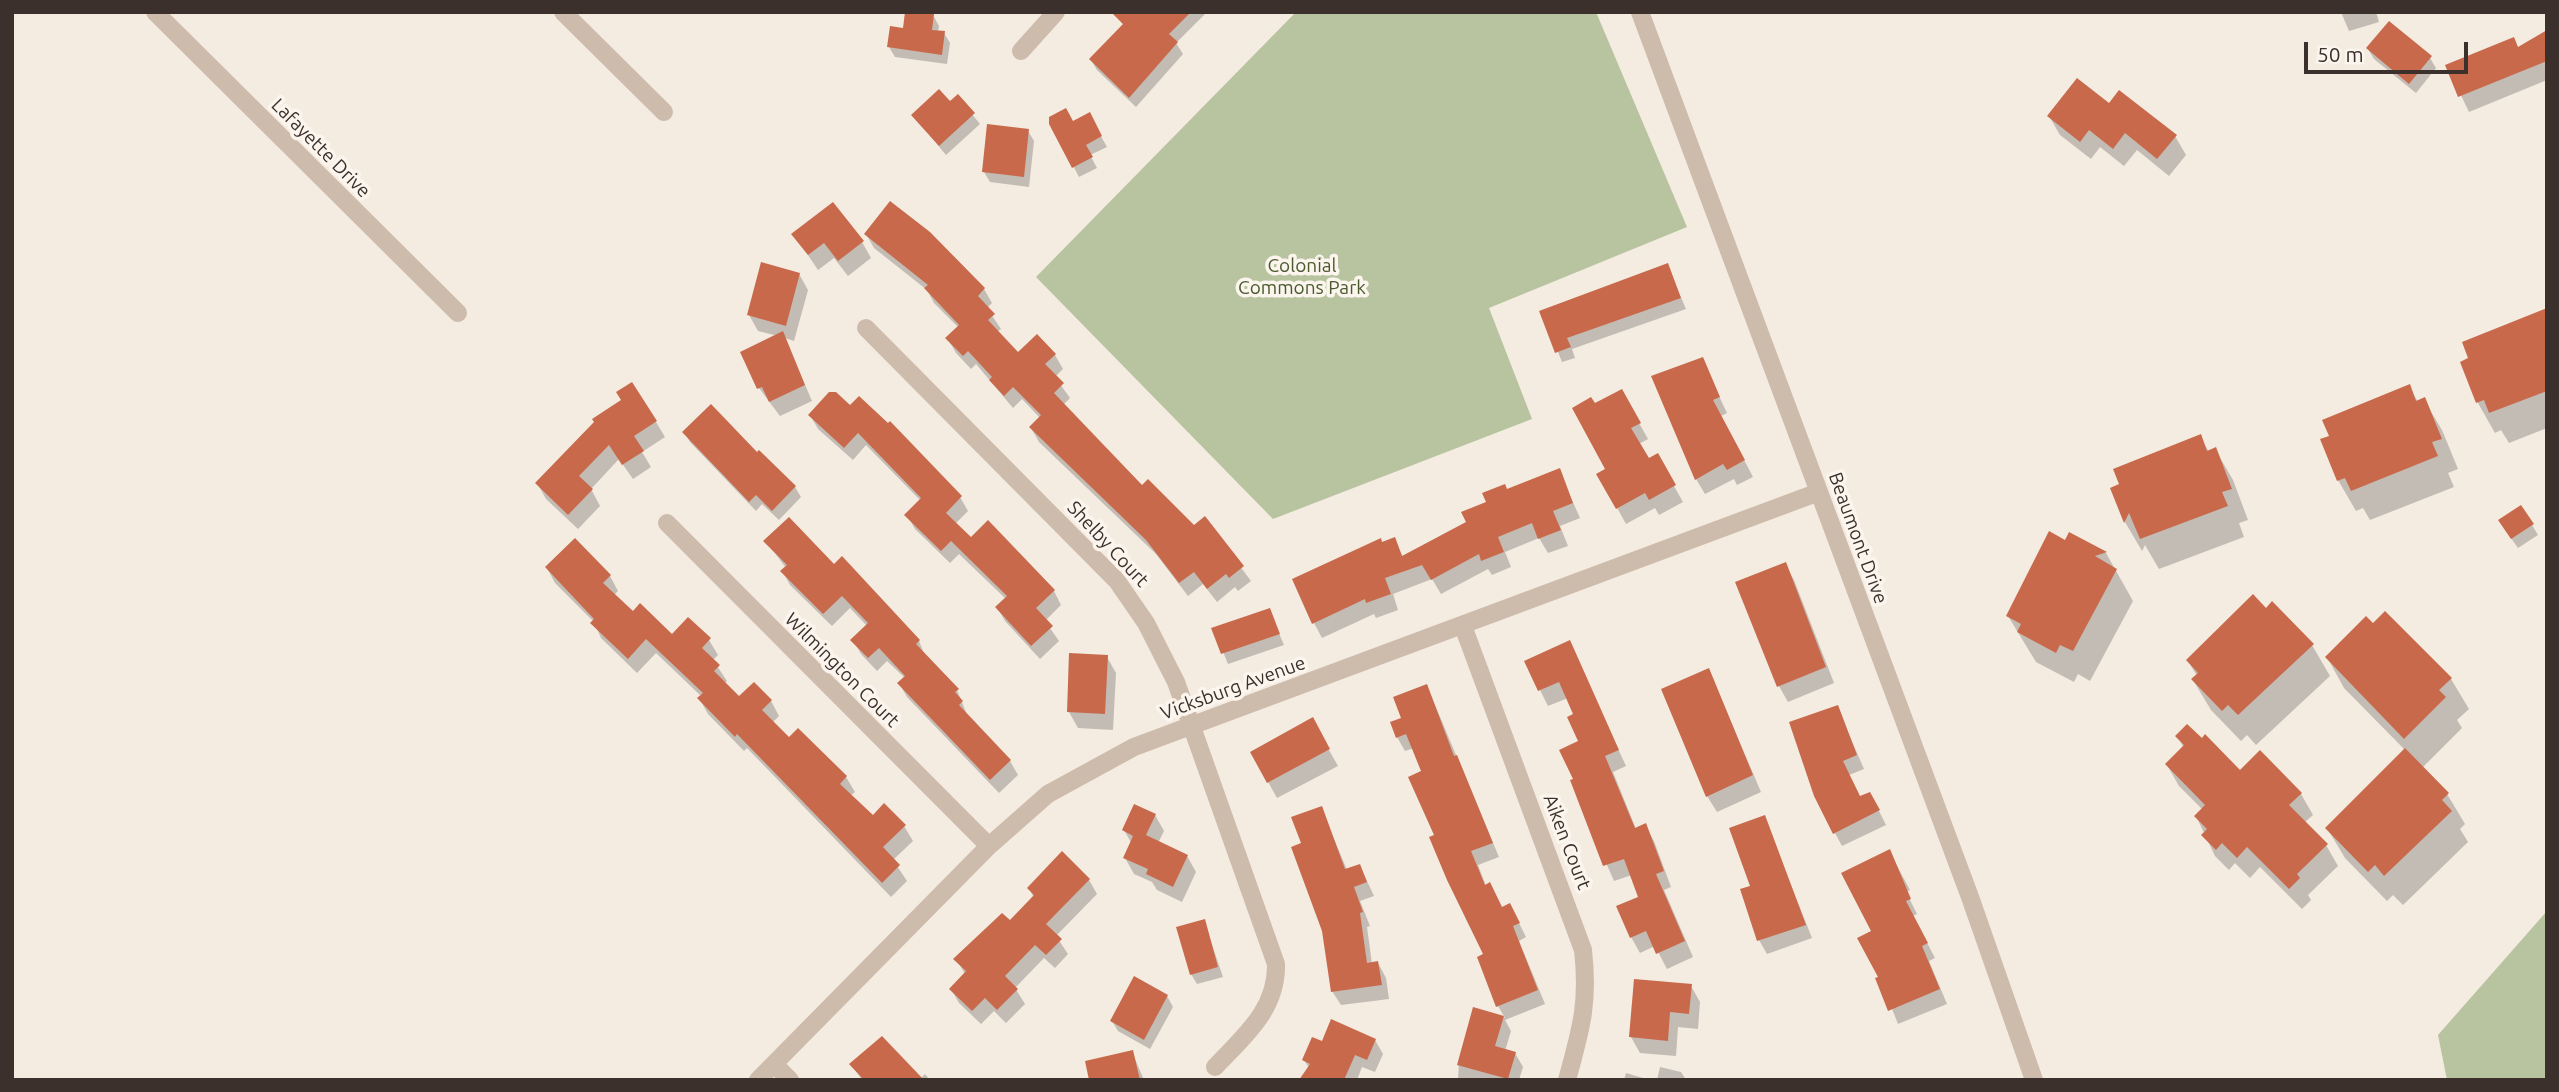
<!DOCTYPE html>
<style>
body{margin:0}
#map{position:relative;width:2559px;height:1092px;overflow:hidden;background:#f4ebe1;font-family:Ubuntu,sans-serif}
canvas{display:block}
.frame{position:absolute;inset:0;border:14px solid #3b302b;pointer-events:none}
.scale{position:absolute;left:2304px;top:42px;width:164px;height:32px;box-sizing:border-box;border:4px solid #3b302b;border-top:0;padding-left:9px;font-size:21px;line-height:24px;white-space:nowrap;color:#3b302b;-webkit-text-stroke:5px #fbf5ee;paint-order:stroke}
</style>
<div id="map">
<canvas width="2559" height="1092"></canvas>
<div class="frame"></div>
<div class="scale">50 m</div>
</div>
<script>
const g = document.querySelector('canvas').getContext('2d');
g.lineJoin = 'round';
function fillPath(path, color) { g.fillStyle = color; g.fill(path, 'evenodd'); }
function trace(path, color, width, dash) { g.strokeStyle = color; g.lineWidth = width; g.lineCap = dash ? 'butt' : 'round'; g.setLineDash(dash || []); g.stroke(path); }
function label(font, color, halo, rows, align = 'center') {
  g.font = font + ' Ubuntu,sans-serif'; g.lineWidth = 7; g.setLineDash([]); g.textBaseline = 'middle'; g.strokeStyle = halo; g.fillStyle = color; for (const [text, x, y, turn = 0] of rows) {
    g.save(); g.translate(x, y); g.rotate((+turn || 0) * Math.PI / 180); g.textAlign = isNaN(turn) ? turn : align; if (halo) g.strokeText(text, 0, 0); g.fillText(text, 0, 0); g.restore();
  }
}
const green = new Path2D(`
 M1296,12H1596L1687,227L1489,308L1532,419L1273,519L1036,277Z
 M2547,911V1080H2447L2438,1035Z`);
const shadow = new Path2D(`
 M907,12L933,15L939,26L938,32L944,33L950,43L947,64L895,57L889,47L905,30Z
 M1127,12H1207L1176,43L1183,54L1136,107L1097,70L1091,60L1124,26L1120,19Z
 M2341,12H2376L2379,22L2349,31Z
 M2547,33V80L2469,112L2447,66L2518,48Z
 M2368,49L2430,58L2436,68L2416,93L2374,59Z
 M958,97L980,124L946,155L913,115L950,104Z
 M2109,105L2175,136L2186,155L2169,176L2137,150L2124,166L2100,147L2091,159L2060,135L2049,116Z
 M1089,115L1107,147L1090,155L1097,168L1079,177L1051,123H1073Z
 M1028,131L1034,141L1029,187L990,182L984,172Z
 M929,233L984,289L992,303L987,308L1001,329L997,332L1018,354L1037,337L1055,355L1063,369L1055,377L1070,398L1063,405L1142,488L1194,527L1205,519L1251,581L1238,591L1235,587L1217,602L1203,584L1188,596L1156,554L1039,442L1031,428L1040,418L1022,399L1013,408L976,364L971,369L956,353L948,339L959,328L934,303L927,290L874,248L866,234Z
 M794,234L862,242L871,258L848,276L834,258L818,270Z
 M1667,265L1686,309L1572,349L1575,358L1562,362L1542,312Z
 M799,274L808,290L794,341L785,338L812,401L780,416L759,388L778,336L758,331L749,315Z
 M2547,310V428L2509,443L2501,430L2495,433L2478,403L2462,363Z
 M1702,360L1727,413L1721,416L1753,477L1737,485L1734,479L1705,494L1696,479Z
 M2409,386L2418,402L2424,400L2442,430L2458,469L2448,473L2454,487L2370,520L2363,508L2356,511L2338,480Z
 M1621,391L1648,439L1639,444L1648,461L1657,456L1683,502L1659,515L1655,508L1626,524L1599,475L1608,470L1594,406Z
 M830,394L960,497L968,511L955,524L971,540L988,523L1054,591L1061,605L1045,621L1059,641L1040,659L1005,621L997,607L1006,599L959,554L950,563L915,529L907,515L921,501L866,445L853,460L818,429L810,415Z
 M596,422H656L665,437L642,452L651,467L633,479L619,459L591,489L600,506L578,529L546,499L537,483Z
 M684,432L757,454L795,487L801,497L779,520L762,504L756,511L690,442Z
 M2200,436L2209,452L2215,449L2233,480L2248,520L2239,523L2244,537L2159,569L2145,545L2142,551L2125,522L2112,489Z
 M1559,471L1580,518L1560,526L1568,546L1548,553L1539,538L1505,552L1511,567L1492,575L1488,569L1441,594L1432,579L1393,594L1398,610L1376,618L1374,614L1322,638L1314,623L1382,543L1394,539L1403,557L1468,523L1507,491Z
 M2532,525L2538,535L2518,548L2506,531Z
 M2070,534L2106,553L2133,601L2090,681L2078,674L2074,682L2036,662L2008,616Z
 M766,541L834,567L880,597L919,641L925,656L957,690L968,717L1010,761L1018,775L999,793L907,697L899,683L905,678L887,661L877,671L861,654L853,640L867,626L850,608L832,626L790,585L783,572L786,568Z
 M1785,564L1794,580L1834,683L1788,702L1779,686Z
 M547,568L610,576L618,591L614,595L633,613L672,636L709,640L718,655L713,660L727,681L724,684L739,699L771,701L779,716L772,723L788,740L846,777L855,792L850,796L873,817L904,826L913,841L893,860L907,881L891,897L747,748L744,751L708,714L699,698L701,696L656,653L637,673L601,638L594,622L555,583Z
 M1269,610L1284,645L1228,664L1214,629Z
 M2266,610L2312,645L2330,676L2256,745L2247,735L2241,741L2211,710L2193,680L2197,676L2188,661Z
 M2373,625L2451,679L2469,709L2457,720L2462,728L2422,768L2447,794L2465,824L2460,829L2468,842L2403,905L2393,895L2387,901L2345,858L2327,828L2405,750L2344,688L2327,657Z
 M1569,643L1626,766L1613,772L1636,829L1645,825L1654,841L1671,887L1664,890L1693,957L1667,969L1655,946L1640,953L1631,937L1640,897L1632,875L1614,881L1582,808L1575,780L1580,742L1576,715L1568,698L1548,706L1526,662Z
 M1107,657L1116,673L1113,730L1078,728L1069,712Z
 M1709,670L1761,792L1717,812L1707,796Z
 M1427,686L1499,857L1478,865L1486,886L1503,909L1517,919L1526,937L1519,941L1545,1004L1505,1020L1511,1031L1505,1051L1515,1053L1523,1067L1519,1080H1458L1459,1062L1474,1009L1505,1018L1498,1006L1486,955L1437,836L1423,772L1414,748L1405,751L1397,737L1403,719Z
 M1837,707L1864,769L1849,775L1860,798L1877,807L1886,825L1842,846L1835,833Z
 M1312,720L1338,766L1277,798L1252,753Z
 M2177,736L2240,772L2301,794L2313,815L2304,823L2326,845L2338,866L2308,895L2311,900L2302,909L2260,867L2250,878L2235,863L2229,870L2215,856L2196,816L2203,810L2179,786L2167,765L2184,748Z
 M1321,808L1347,870L1360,866L1374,896L1360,901L1370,926L1367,927L1372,964L1378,963L1386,978L1389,999L1341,1005L1332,991L1323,930L1303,844Z
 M1155,815L1164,831L1158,843L1187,856L1196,872L1182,902L1157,890L1152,882L1134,874L1125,858L1132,844L1124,830Z
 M1764,817L1812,938L1767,954L1759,940L1752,887Z
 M1889,851L1910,890L1906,892L1917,914L1913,916L1935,958L1929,961L1947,1004L1898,1024L1880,978L1873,931Z
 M1089,880L1097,894L1056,936L1068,954L1055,968L1044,958L1015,988L1025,1004L1006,1023L994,1011L981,1024L959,1003L951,989L965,974L956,959L1010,923L1034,898L1029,888Z
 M1204,921L1223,977L1197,984L1191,974Z
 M1691,986L1700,1002L1698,1029L1678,1027L1676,1056L1640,1053L1631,1037Z
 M1167,996L1173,1007L1150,1049L1118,1031L1112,1021Z
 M1375,1040L1383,1054L1375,1072L1362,1067L1357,1080H1301L1309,1068L1304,1060L1323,1044Z
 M1132,1052L1144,1080H1091Z
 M851,1064L921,1078L925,1074L930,1080H862Z
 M1660,1067L1681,1072L1686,1080H1657Z
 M1626,1073L1650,1080H1624Z`);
const building = new Path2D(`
 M905,12L934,14L932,30L945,31L942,55L887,47L890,26L903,28Z
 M1111,12H1191L1169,34L1178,42L1129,98L1089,59L1123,24Z
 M2389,21L2432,56L2409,84L2366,48Z
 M2547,30V61L2458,97L2445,65L2514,37L2518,47Z
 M2077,78L2109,103L2119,90L2177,135L2157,159L2125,133L2113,149L2089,130L2080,142L2047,116Z
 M939,89L950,101L958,94L975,113L939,146L911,115Z
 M1066,108L1073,121L1090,112L1102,136L1086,145L1093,157L1072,168L1049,124V117Z
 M987,124L1029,129L1024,177L982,172Z
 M890,201L930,232L985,288L978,296L995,314L988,320L1018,352L1037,334L1056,354L1045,364L1064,383L1054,393L1142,485L1148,479L1194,525L1205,516L1244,566L1229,578L1226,574L1207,589L1194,572L1179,583L1146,540L1029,427L1041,415L1013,387L1004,396L989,380L992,377L968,351L963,356L945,338L959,325L924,288L928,285L864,234Z
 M833,202L864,241L838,261L824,243L808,255L791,234Z
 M761,262L800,273L786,326L747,315Z
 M1668,263L1681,298L1567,338L1571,347L1555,353L1539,311Z
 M2547,308V391L2489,413L2484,400L2476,403L2460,362L2468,358L2462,342Z
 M783,331L805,385L769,402L762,387L757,389L740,352Z
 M1703,357L1720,397L1713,400L1745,460L1727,470L1723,464L1695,480L1651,376Z
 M632,382L657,421L634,436L644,451L622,465L609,445L579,476L593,489L568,515L535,483L594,422L592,419L621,400L616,392Z
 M2410,384L2416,401L2425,397L2442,439L2432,442L2438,456L2351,491L2345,478L2337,481L2320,439L2329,436L2322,420Z
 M1622,389L1641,423L1631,428L1649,458L1658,453L1676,485L1649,500L1645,493L1616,509L1596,474L1605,469L1572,408L1591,397L1595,403Z
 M829,392H836L850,405L859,396L888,423L890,421L962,496L946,513L971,537L988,520L1055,590L1036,608L1053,626L1031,646L995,607L1007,596L951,541L941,551L904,515L921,498L858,433L844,448L808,415Z
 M711,404L757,452L759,450L796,486L772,511L756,495L749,502L682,432Z
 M2201,434L2207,451L2216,447L2232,489L2222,492L2228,506L2140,539L2129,513L2124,523L2110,488L2119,484L2113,469Z
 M1560,468L1573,503L1553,511L1561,530L1538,539L1532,523L1498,537L1504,552L1481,561L1479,554L1431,580L1422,565L1385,578L1391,594L1366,603L1365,599L1312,624L1292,579L1381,538L1382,542L1395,537L1402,556L1466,522L1461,512L1486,502L1482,493L1505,484L1507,489Z
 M2521,505L2534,524L2511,539L2498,520Z
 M789,517L834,564L842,556L920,640L916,644L959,689L955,692L963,701L959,705L1011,760L990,780L897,683L905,676L879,648L868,658L850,640L868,623L842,596L823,614L780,571L787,565L763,541Z
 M2049,531L2065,540L2069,532L2107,552L2095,556L2117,569L2073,651L2060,645L2056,653L2017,632L2021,624L2006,616Z
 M575,538L611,575L603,583L633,611L640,603L672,634L688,617L711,638L702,648L720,665L714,671L739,696L754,682L772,700L762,710L789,737L798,728L847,776L840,784L873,815L884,803L906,825L883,847L900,865L882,883L737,734L735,737L697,698L703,693L646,639L628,659L590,623L594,619L545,567Z
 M1786,562L1826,667L1777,687L1735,582Z
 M2253,594L2266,608L2272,601L2314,644L2238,715L2228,705L2222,711L2191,679L2198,673L2186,660Z
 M1270,608L1280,634L1221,654L1211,628Z
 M2385,611L2452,678L2439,690L2446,697L2404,739L2325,657L2366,616L2373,623Z
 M1570,640L1619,750L1605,756L1635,828L1646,823L1664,871L1656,874L1685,941L1656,954L1646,931L1630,938L1616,906L1638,897L1624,859L1603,866L1570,780L1573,779L1559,750L1578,741L1567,717L1573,714L1559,682L1538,691L1524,661Z
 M1069,653L1108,655L1105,714L1067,712Z
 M1709,668L1753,775L1706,797L1661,689Z
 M1427,684L1454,756L1457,755L1493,843L1471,851L1485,885L1490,882L1502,907L1510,903L1520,923L1513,926L1538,990L1496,1007L1477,957L1483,954L1447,880L1429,837L1434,835L1408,777L1421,771L1406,734L1396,738L1390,722L1401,718L1393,697Z
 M1838,705L1857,755L1843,761L1860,796L1870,792L1880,810L1833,834L1814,796L1789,722Z
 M1313,717L1330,749L1267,783L1250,752Z
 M2187,724L2202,738L2205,734L2240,770L2260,750L2302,793L2289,805L2328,844L2297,874L2300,878L2289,889L2247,847L2237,858L2222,843L2216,850L2201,835L2207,829L2194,816L2205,805L2165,764L2184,745L2175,736Z
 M2405,748L2449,793L2442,800L2452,811L2384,876L2375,865L2368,872L2325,828Z
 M1134,804L1156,814L1146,835L1188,855L1173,887L1146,874L1148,869L1123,858L1133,836L1122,830Z
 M1322,806L1345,869L1360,864L1367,882L1354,887L1363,912L1360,913L1367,963L1378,961L1382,985L1331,992L1322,931L1291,847L1301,843L1291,817Z
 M1765,815L1806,925L1757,941L1740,889L1750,886L1729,828Z
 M1890,849L1911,899L1906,901L1928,943L1922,946L1940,989L1888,1011L1875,978L1878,977L1857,938L1871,931L1841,873Z
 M1062,851L1090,879L1046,924L1062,939L1046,955L1035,945L1005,976L1018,989L997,1010L985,998L972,1011L949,989L966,971L953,959L1002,913L1010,920L1034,895L1027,888Z
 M1205,919L1218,967L1190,975L1176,927Z
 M1134,976L1168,995L1144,1040L1110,1021Z
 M1634,979L1692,984L1689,1014L1670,1012L1668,1041L1629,1037Z
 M1473,1007L1504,1016L1495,1046L1516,1052L1508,1079L1457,1065Z
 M1331,1019L1376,1039L1367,1060L1355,1055L1344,1080H1299L1310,1064L1302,1060L1312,1037L1322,1041Z
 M882,1036L924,1080H864L849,1064Z
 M1133,1050L1140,1080H1089L1085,1061Z`);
const minor = new Path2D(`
 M155,12L458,313
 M563,12L664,112
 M1640,12L1970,897L2034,1080
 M1021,51L1056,12
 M866,328L1117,581L1146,623L1176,682L1276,964C1277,1010 1244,1036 1215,1067
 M667,523L989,846
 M1463,626L1583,950C1589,1003 1581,1029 1567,1080
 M774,1064L790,1080
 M758,1080L989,846L1048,794L1134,747L1819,492`);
const streetNames = [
 ["Lafayette Drive",321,148,45],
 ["Beaumont Drive",1858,538,70],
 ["Shelby Court",1108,544,47],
 ["Wilmington Court",842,670,45],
 ["Vicksburg Avenue",1233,688,-20],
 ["Aiken Court",1567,842,69]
];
const parkNames = [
 ["Colonial",1302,266],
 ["Commons Park",1302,288]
];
fillPath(green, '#b8c4a0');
fillPath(shadow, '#0003');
fillPath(building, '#c8694b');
trace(minor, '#cdbbac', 18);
label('19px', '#3b302b', '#fbf5ee', streetNames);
label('19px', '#4a5a2e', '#fbf5ee', parkNames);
</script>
